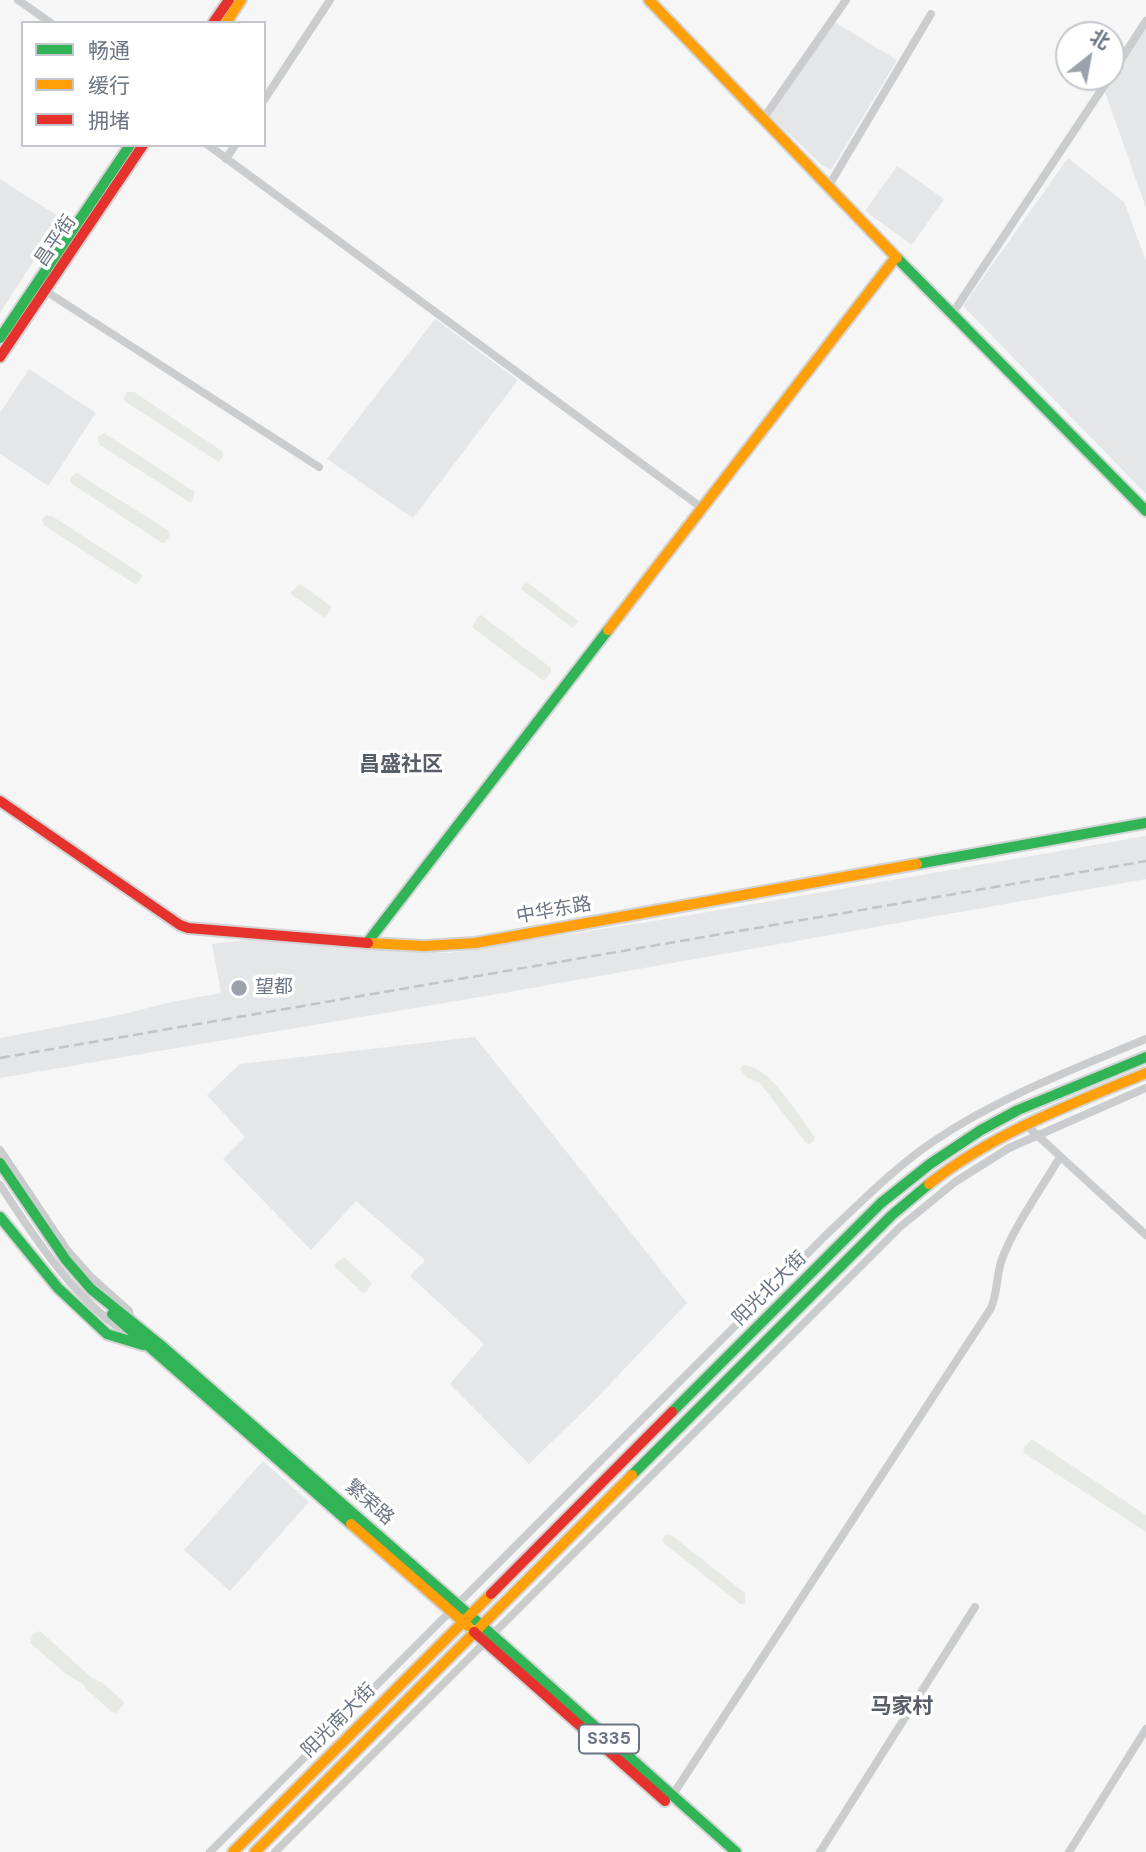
<!DOCTYPE html>
<meta charset="utf-8">
<style>
body{margin:0}
#map{position:relative;width:1146px;height:1852px;overflow:hidden;background:#f6f6f6;font-family:"DM Sans","Noto Sans SC",sans-serif}
canvas{display:block}
.legend{position:absolute;left:21px;top:21px;width:245px;height:126px;box-sizing:border-box;background:#fff;border:2px solid #c3c7cd;margin:0;padding:9px 12px;list-style:none;font-size:21px;color:#6a7482}
.legend li{display:flex;align-items:center;gap:14px;height:35px}
.legend b{width:35px;border:2px solid #c3c7cd}
.north{position:absolute;left:1055px;top:21px;width:70px;height:70px;box-sizing:border-box;background:#fff;border:2px solid #c3c7cd;border-radius:50%;rotate:31deg;font-size:19px;font-weight:700;line-height:28px;text-align:center;color:#6a7482}
.north::after{content:'';display:block;margin:auto;width:24px;height:32px;background:#9ba2ab;clip-path:polygon(50% 0,100% 100%,50% 72%,0 100%)}
</style>
<div id="map">
<canvas width="1146" height="1852"></canvas>
<ul class="legend">
<li><b style="height:9px;background:#30b455"></b>畅通</li>
<li><b style="height:9px;background:#ff9f0a"></b>缓行</li>
<li><b style="height:9px;background:#e5322d"></b>拥堵</li>
</ul>
<div class="north">北</div>
</div>
<script>
const g = document.querySelector('canvas').getContext('2d');
g.lineJoin = 'round';
function fillPath(path, color) { g.fillStyle = color; g.fill(path, 'evenodd'); }
function trace(path, color, width, dash) { g.strokeStyle = color; g.lineWidth = width; g.lineCap = dash ? 'butt' : 'round'; g.setLineDash(dash || []); g.stroke(path); }
function label(font, color, halo, rows, align = 'center') {
  g.font = font + ' "DM Sans","Noto Sans SC",sans-serif'; g.lineWidth = 7; g.setLineDash([]); g.textBaseline = 'middle'; g.strokeStyle = halo; g.fillStyle = color; for (const [text, x, y, turn = 0] of rows) {
    g.save(); g.translate(x, y); g.rotate((+turn || 0) * Math.PI / 180); g.textAlign = isNaN(turn) ? turn : align; if (halo) g.strokeText(text, 0, 0); g.fillText(text, 0, 0); g.restore();
  }
}
const built = new Path2D(`
 M834,22L897,60L831,170L822,165L769,115Z
 M1146,25V208L1105,92Z
 M1068,158L1124,202L1146,261V494L963,306Z
 M897,166L944,199L912,245L865,211Z
 M0,179L61,218L0,313Z
 M435,319L518,380L413,518L327,459Z
 M29,369L96,413L48,486L0,454V413Z
 M1146,836V879L509,992L0,1078V1038L120,1015L171,1002L221,993L212,944L247,940L449,953L673,918Z
 M475,1037L687,1303L592,1403L529,1464L450,1384L484,1344L410,1276L425,1260L356,1201L311,1250L223,1159L245,1137L207,1095L240,1064Z
 M263,1461L309,1502L230,1591L184,1550Z`);
const green = new Path2D(`
 M127,392H134L222,451L224,455L219,462L124,401V398Z
 M104,433L195,492L191,503L100,445L97,438Z
 M77,473L169,531L170,535L165,543H162L72,484L70,481L72,476Z
 M46,515L52,516L141,574L142,577L136,585L44,525L42,520Z
 M526,581L578,621L573,628L521,589Z
 M300,584L332,607L325,618L292,595L291,592Z
 M481,615L551,668V672L544,681L542,680L472,627L478,616Z
 M743,1065C770,1065 799,1117 815,1137L813,1142L809,1144L806,1143L760,1083L747,1078L740,1069Z
 M344,1257L372,1283L366,1292L363,1293L335,1267L336,1263Z
 M1032,1439L1146,1515V1532L1023,1452L1024,1448Z
 M665,1534L671,1535L745,1593V1603L740,1604L665,1544L663,1541Z
 M40,1631L92,1678L103,1683L123,1701L124,1704L116,1713L112,1712L86,1689L83,1684L66,1674L30,1643L33,1634Z`);
const street = new Path2D(`
 M18,0L51,23
 M1111,75L1146,21
 M264,100L330,0
 M763,119L846,0
 M208,145L702,508
 M226,159L235,145
 M828,187L931,14
 M44,290L319,467
 M952,314L1110,77
 M1025,1124L1146,1235
 M0,1150L67,1250L90,1276L129,1311L131,1321
 M0,1185C37,1241 74,1300 132,1337
 M672,1796L991,1308C998,1292 996,1275 1002,1259C1015,1225 1041,1189 1060,1157
 M210,1852L825,1236C860,1203 894,1168 934,1141C999,1097 1074,1069 1146,1039
 M275,1852L900,1227L955,1182L1009,1148L1146,1088
 M820,1852L975,1607
 M1069,1852L1146,1729`);
const fast = new Path2D(`
 M897,258L1146,511
 M0,338L130,145
 M917,864L1146,823
 M367,943L608,630
 M0,1163L66,1260L91,1289L163,1347L481,1625
 M0,1217L58,1288L107,1334L143,1345
 M112,1314L351,1524
 M672,1412L881,1203L930,1164L981,1130L1018,1110L1146,1057
 M632,1475L892,1215L929,1184
 M481,1625L736,1852`);
const slow = new Path2D(`
 M649,0L897,258
 M226,23L241,0
 M608,630L896,257
 M368,943L424,946L475,943L917,864
 M929,1184C994,1133 1071,1104 1146,1073
 M351,1524L468,1626
 M233,1852L491,1594
 M255,1852L632,1475`);
const jam = new Path2D(`
 M213,23L229,0
 M0,357L143,145
 M0,801L180,925L188,928L368,943
 M491,1594L672,1412
 M474,1632L665,1801`);
const rail = new Path2D(`
 M0,1058L1146,861`);
const markers = [
 [239,988,9,"#9ba2ab"]
];
const shields = [
 [609,1739,60]
];
const shieldNames = [
 ["S335",609,1739]
];
const streetNames = [
 ["昌平街",56,241,-56],
 ["中华东路",554,911,-10],
 ["阳光北大街",770,1289,-45],
 ["繁荣路",369,1503,41],
 ["阳光南大街",339,1721,-45]
];
const poiNames = [
 ["望都",255,988]
];
const neighbourhoodNames = [
 ["昌盛社区",401,765],
 ["马家村",902,1707]
];
fillPath(built, '#e5e6e7');
fillPath(green, '#e6e9e4');
trace(fast, '#d2d3d4', 14);
trace(slow, '#d2d3d4', 14);
trace(jam, '#d2d3d4', 14);
trace(street, '#cbcccd', 8);
trace(fast, '#30b455', 10);
trace(slow, '#ff9f0a', 10);
trace(jam, '#e5322d', 10);
trace(rail, '#c2c3c4', 2.5, [10, 5]);
for (const [x, y, r, color] of markers) { const dot = new Path2D(); dot.arc(x, y, r, 0, 2 * Math.PI); g.fillStyle = color; g.fill(dot); trace(dot, '#fff', 2.5); }
for (const [x, y, w] of shields) { const box = new Path2D(); box.roundRect(x - w / 2, y - 14.5, w, 29, 5); g.fillStyle = '#fff'; g.fill(box); trace(box, '#6a7482', 2); }
label('bold 18px', '#6a7482', null, shieldNames);
label('19px', '#6a7482', '#fff', streetNames);
label('19px', '#6a7482', '#fff', poiNames, 'left');
label('bold 21px', '#575e68', '#fff', neighbourhoodNames);
</script>
